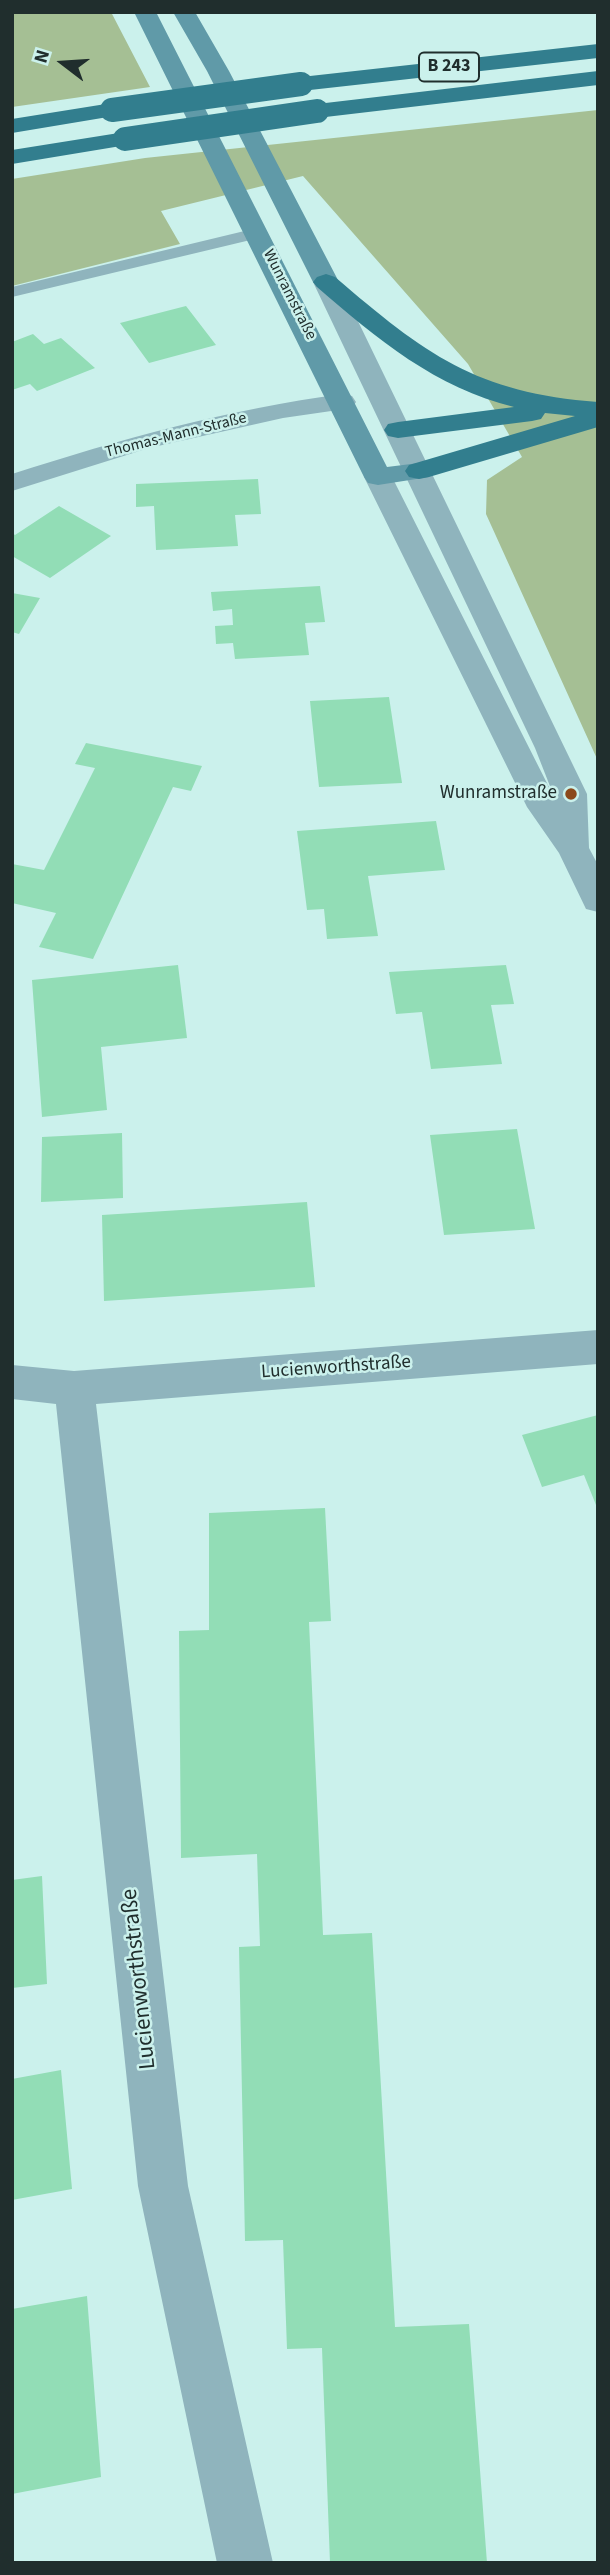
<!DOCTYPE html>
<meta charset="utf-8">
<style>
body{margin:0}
#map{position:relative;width:610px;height:2575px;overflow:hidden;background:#cbf1ec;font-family:"Source Sans 3",sans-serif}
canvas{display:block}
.frame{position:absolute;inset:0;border:14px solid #202e2d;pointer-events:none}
.north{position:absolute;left:28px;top:28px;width:70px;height:70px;-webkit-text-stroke:5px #cbf1ec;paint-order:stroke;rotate:287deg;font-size:19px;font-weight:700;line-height:28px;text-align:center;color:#202e2d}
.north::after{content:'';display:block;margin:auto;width:24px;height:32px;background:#202e2d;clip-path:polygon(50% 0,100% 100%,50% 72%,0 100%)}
</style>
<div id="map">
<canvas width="610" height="2575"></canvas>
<div class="frame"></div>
<div class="north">N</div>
</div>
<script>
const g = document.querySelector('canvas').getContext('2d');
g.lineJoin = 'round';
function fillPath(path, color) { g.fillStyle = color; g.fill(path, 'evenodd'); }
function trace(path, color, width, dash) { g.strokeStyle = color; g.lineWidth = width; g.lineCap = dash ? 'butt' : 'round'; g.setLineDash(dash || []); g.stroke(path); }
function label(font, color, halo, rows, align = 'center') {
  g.font = font + ' "Source Sans 3",sans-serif'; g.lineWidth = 5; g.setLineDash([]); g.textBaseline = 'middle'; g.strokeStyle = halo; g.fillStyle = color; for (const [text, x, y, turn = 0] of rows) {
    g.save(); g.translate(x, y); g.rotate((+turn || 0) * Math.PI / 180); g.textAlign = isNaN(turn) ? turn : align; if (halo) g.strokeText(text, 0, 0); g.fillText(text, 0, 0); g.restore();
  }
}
const green = new Path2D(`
 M12,12H111L150,87L12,107Z
 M598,110V761L486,514L487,480L522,457L468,364L303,176L161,211L180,244L12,286V179L145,158Z`);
const building = new Path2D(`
 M186,306L216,345L149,363L120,323Z
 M33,334L44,344L61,338L95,368L37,391L30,384L12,390V342Z
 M258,479L261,514L235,515L238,546L156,550L154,506L136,507V484Z
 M59,506L111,536L50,578L12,556V533L15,535Z
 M320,586L325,622L305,623L309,655L235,659L233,643L216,644L215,626L233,625L232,609L213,611L211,592Z
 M12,593L40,598L19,634L12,632Z
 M389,697L402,783L319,787L310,701Z
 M86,743L202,766L191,791L173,787L93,959L39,947L56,913L12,903V864L44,870L95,768L75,764Z
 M436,821L445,870L368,876L378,936L327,939L324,909L307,910L297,831Z
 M178,965L187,1038L101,1047L107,1110L42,1117L32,980Z
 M506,965L514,1004L491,1005L502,1064L431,1069L422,1012L396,1014L389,972Z
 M517,1129L535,1229L444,1235L430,1135Z
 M122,1133L123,1198L41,1202L42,1137Z
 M307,1202L315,1287L104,1301L102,1215Z
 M598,1415V1510L584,1475L542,1487L522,1435Z
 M325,1508L331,1621L309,1622L323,1935L372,1933L395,2327L469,2324L487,2563H330L322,2348L287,2349L283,2240L245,2241L239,1947L260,1946L257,1854L181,1858L179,1631L209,1630V1513Z
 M42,1876L47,1984L12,1988V1880Z
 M61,2070L72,2189L12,2200V2079Z
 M87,2296L101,2477L12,2494V2309Z`);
const service = new Path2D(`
 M257,228L265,233L263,237L12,297V287Z`);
const minor = new Path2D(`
 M343,394L352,396L356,402L352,408L283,418L149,448L12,491V474C121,439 229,409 343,394Z
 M598,1330V1364L96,1404L188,2186L273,2563H217L138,2186L56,1404L12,1399V1365L74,1371Z`);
const tertiary = new Path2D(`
 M326,274L335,277L339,282L587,794L589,848L598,865V912L586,909L559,853L527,807L364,477L368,471L378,469L388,471L392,477L555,799L535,748L313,282L317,277Z`);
const secondary = new Path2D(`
 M134,12H156L387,467L419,463L429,465L433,471L429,477L378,485L368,483L364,477Z
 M173,12H195L229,71L339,282L335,287H317L313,282L207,71Z`);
const trunk = new Path2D(`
 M598,44V58L301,91L290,84L301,77Z
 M598,71V85L317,118L306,111L317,104Z
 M112,103L123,110L120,115L12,133V119Z
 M125,132L133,134L137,139L133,144L12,164V150Z
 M326,274L335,277C425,354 476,393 598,402V427L429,477L419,479L409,477L405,471L409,465L575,416L545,413L541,419L532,421L398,438L388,436L384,430L388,424L398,422L514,407C436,388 377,339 317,287L313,282L317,277Z`);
const trunkBridge = new Path2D(`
 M112,110L301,84
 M125,139L317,111`);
const markers = [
 [571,794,7,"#8c491b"]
];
const farStreetnames = [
 ["Wunramstraße",289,295,63],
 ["Thomas-Mann-Straße",176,436,-14]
];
const shields = [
 [449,67,60]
];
const shieldNames = [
 ["B 243",449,67]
];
const poiNames = [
 ["Wunramstraße",557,794]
];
const streetNames = [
 ["Lucienworthstraße",336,1368,-4]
];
const nearStreetnames = [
 ["Lucienworthstraße",140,1979,-96]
];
fillPath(green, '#a5bf94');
fillPath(building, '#92ddb6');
fillPath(service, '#8fb4bd');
fillPath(minor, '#8fb4bd');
fillPath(tertiary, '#8fb4bd');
fillPath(secondary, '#609aa8');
fillPath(trunk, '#327e8e');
trace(trunkBridge, '#327e8e', 24);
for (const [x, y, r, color] of markers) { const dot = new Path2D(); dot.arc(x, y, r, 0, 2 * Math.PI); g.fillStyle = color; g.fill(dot); trace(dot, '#cbf1ec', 2.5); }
label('16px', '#202e2d', '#cbf1ec', farStreetnames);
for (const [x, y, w] of shields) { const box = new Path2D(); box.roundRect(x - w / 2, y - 14.5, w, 29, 5); g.fillStyle = '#cbf1ec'; g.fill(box); trace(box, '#202e2d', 2); }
label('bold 18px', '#202e2d', null, shieldNames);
label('19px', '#202e2d', '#cbf1ec', poiNames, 'right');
label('19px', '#202e2d', '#cbf1ec', streetNames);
label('23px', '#202e2d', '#cbf1ec', nearStreetnames);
</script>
